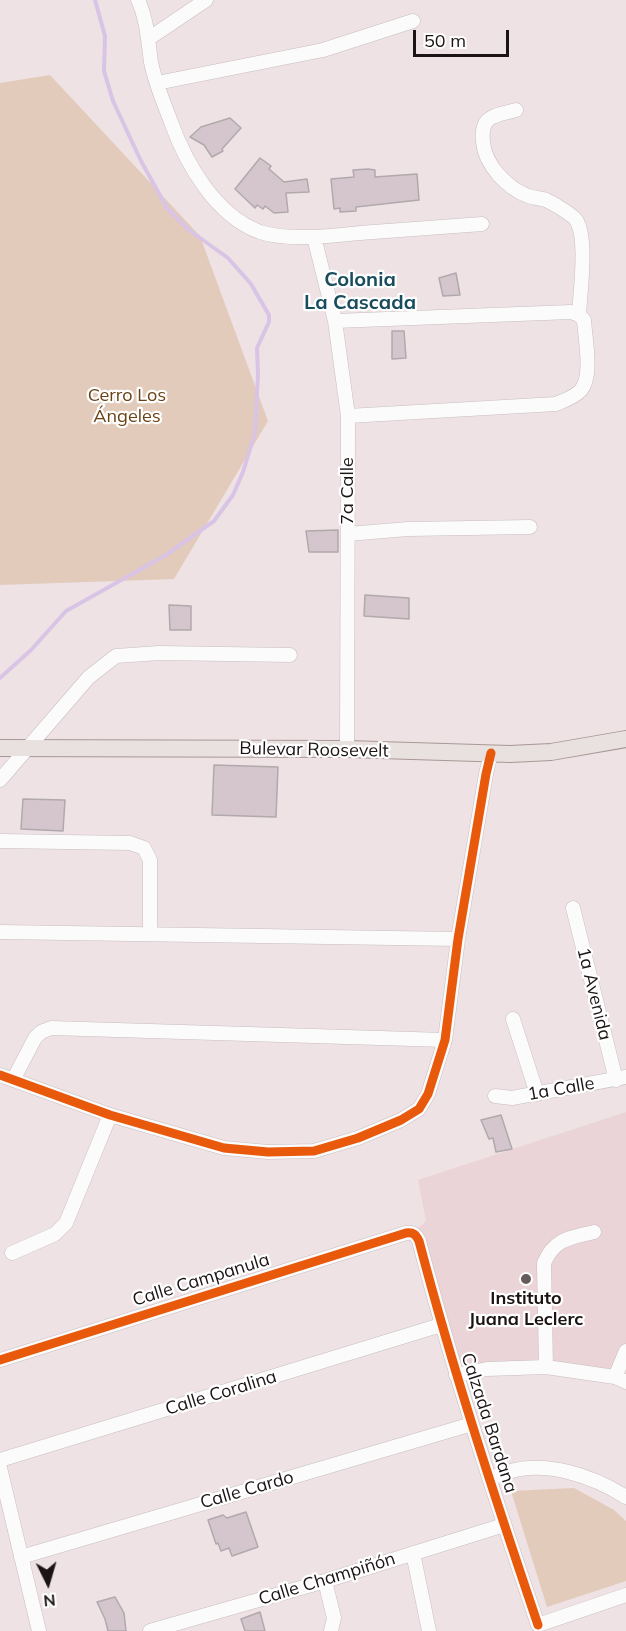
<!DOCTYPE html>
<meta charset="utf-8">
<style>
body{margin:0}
#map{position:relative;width:626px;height:1631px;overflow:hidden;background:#eee2e4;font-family:Mulish,sans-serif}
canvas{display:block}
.north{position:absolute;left:18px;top:1553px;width:60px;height:60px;-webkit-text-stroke:4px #fff;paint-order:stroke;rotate:175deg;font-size:16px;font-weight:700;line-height:24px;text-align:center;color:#1b1314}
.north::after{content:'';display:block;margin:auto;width:21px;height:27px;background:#1b1314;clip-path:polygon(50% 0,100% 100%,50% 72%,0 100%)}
.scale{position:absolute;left:413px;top:30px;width:96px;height:27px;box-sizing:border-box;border:3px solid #1b1314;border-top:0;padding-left:8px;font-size:18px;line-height:21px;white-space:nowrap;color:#1b1314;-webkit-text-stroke:4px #fff;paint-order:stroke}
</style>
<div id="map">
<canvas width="626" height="1631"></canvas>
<div class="north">N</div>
<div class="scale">50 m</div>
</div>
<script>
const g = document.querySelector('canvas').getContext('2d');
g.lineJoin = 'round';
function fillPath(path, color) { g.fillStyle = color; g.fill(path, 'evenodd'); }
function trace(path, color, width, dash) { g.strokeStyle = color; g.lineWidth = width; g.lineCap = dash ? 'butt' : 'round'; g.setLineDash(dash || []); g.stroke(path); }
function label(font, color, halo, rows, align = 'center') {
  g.font = font + ' Mulish,sans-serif'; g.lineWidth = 4.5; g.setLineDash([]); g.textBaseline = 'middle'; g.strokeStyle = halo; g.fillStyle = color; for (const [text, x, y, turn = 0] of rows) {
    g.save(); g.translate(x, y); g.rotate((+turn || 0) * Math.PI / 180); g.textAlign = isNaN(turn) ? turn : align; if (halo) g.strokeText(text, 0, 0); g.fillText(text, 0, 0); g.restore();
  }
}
const built = new Path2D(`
 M626,1112V1348L612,1380L577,1374L521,1372L456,1375L412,1233L426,1221L418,1180Z`);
const green = new Path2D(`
 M50,75L200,236L268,421L174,579L0,585V83Z
 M574,1488L614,1510L626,1521V1581L547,1607L511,1491Z`);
const stream = new Path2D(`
 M0,678L31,650L66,611L166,555L214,521L233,495L243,472L255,433L258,374L257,348L269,322V315L251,284L228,258L189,230L167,208L141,161L113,101L104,71L105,36L95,0`);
const building = new Path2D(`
 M230,118L241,128L222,149L223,151L212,157L204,145L190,137L201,127Z
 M260,158L271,166L269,169L284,182L307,179L309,192L286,193L288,212L274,213L265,206L263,209L257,205L255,208L235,189Z
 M368,169L375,170V177L417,174L419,200L356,207V211L340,212V208L334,209L331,179L354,177L353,170Z
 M456,273L460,295L443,296L439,278Z
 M392,331H404L406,358L392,359Z
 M338,530V552H309L306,531Z
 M365,595L409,598V619L364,616Z
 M169,605L191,606V630H170Z
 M214,765L278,767L276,817L212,815Z
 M23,799L65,800L63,831L21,829Z
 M501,1115L512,1149L496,1152L493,1138L489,1139L481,1120Z
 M246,1512L258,1547L232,1556L229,1548L221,1551L218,1543L216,1544L208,1520L223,1515L227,1518Z
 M115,1597L124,1613L126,1631H108L105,1619L97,1602Z
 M260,1612L265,1631H245L241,1619Z`);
const minor = new Path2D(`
 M138,0C147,19 148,41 151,62C155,83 164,103 171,122C186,164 216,216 260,232C287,241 332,236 360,233C401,230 442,227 482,224
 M148,39L206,0
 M157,83L323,50L413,21
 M516,110C495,116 480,115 483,142C485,165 507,188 528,196C534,198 540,198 546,200C551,202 573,215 576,220C588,238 580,293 579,315
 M314,237L335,321L348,416L347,749
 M335,321L571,312L579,315L584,320C585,338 593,376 581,390C574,398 564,400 556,404L348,416
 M348,534L408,529L530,527
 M0,780L89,677L116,656L159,653L290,655
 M0,841L130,843L144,848L150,860V934
 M573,908L616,1080
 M0,932L458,939
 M513,1019L537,1094
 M0,1075L110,1115L224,1148L268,1152L314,1151L358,1138L401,1120L419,1109L428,1094L445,1040L458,939L486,774L491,753
 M13,1080L35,1038L41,1032L51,1028L445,1040
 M495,1096L512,1098L626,1077
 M12,1253L55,1234L66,1223L110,1115
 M0,1360L406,1233C414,1232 416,1235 419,1241C453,1371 495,1498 538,1625
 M546,1367L544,1263C555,1238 570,1238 594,1232
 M456,1375L487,1369L546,1367L615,1377L626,1382
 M615,1377L626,1351
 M0,1460L441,1325
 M0,1468L39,1631
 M490,1479C496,1477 502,1473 508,1472C546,1460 593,1476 626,1497
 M413,1553L429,1631
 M21,1557L472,1424
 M325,1581L334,1618L331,1631
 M538,1625L626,1595
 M150,1631L325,1581L504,1525`);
const major = new Path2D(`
 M0,748L347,749L510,754L551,752L626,739`);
const cycleway = new Path2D(`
 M0,1075L110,1115L224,1148L268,1152L314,1151L358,1138L401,1120L419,1109L428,1094L445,1040L458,939L486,774L491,753
 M0,1360L406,1233C414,1232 416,1235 419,1241C453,1371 495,1498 538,1625`);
const markers = [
 [526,1279,6,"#655b5d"]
];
const parkNames = [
 ["Cerro Los",127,396],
 ["Ángeles",127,417]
];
const streetNames = [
 ["7a Calle",348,491,-90],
 ["Bulevar Roosevelt",314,750,1],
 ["1a Avenida",594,994,76],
 ["1a Calle",561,1089,-10],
 ["Calle Campanula",201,1280,-17],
 ["Calle Coralina",221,1393,-17],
 ["Calzada Bardana",489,1423,72],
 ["Calle Cardo",247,1490,-16],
 ["Calle Champiñón",327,1579,-17]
];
const poiNames = [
 ["Instituto",526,1299],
 ["Juana Leclerc",526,1320]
];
const neighbourhoodNames = [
 ["Colonia",360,280],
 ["La Cascada",360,303]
];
fillPath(built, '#ebd4d7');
fillPath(green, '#e2cbbb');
trace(stream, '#d9c4e6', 4);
fillPath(building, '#d5c6cd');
trace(building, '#b1a9ac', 1.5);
trace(minor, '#c7bdbf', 15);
trace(major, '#a99896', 18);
trace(minor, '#fcfbfb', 14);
trace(major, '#e9e1e0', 16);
trace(cycleway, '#e8590c', 9);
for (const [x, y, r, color] of markers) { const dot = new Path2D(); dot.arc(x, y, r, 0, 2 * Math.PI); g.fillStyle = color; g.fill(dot); trace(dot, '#fff', 2); }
label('18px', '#6a4114', '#fff', parkNames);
label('18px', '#1b1314', '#fff', streetNames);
label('bold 18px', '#1b1314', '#fff', poiNames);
label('bold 20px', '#194d5d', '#fff', neighbourhoodNames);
</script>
